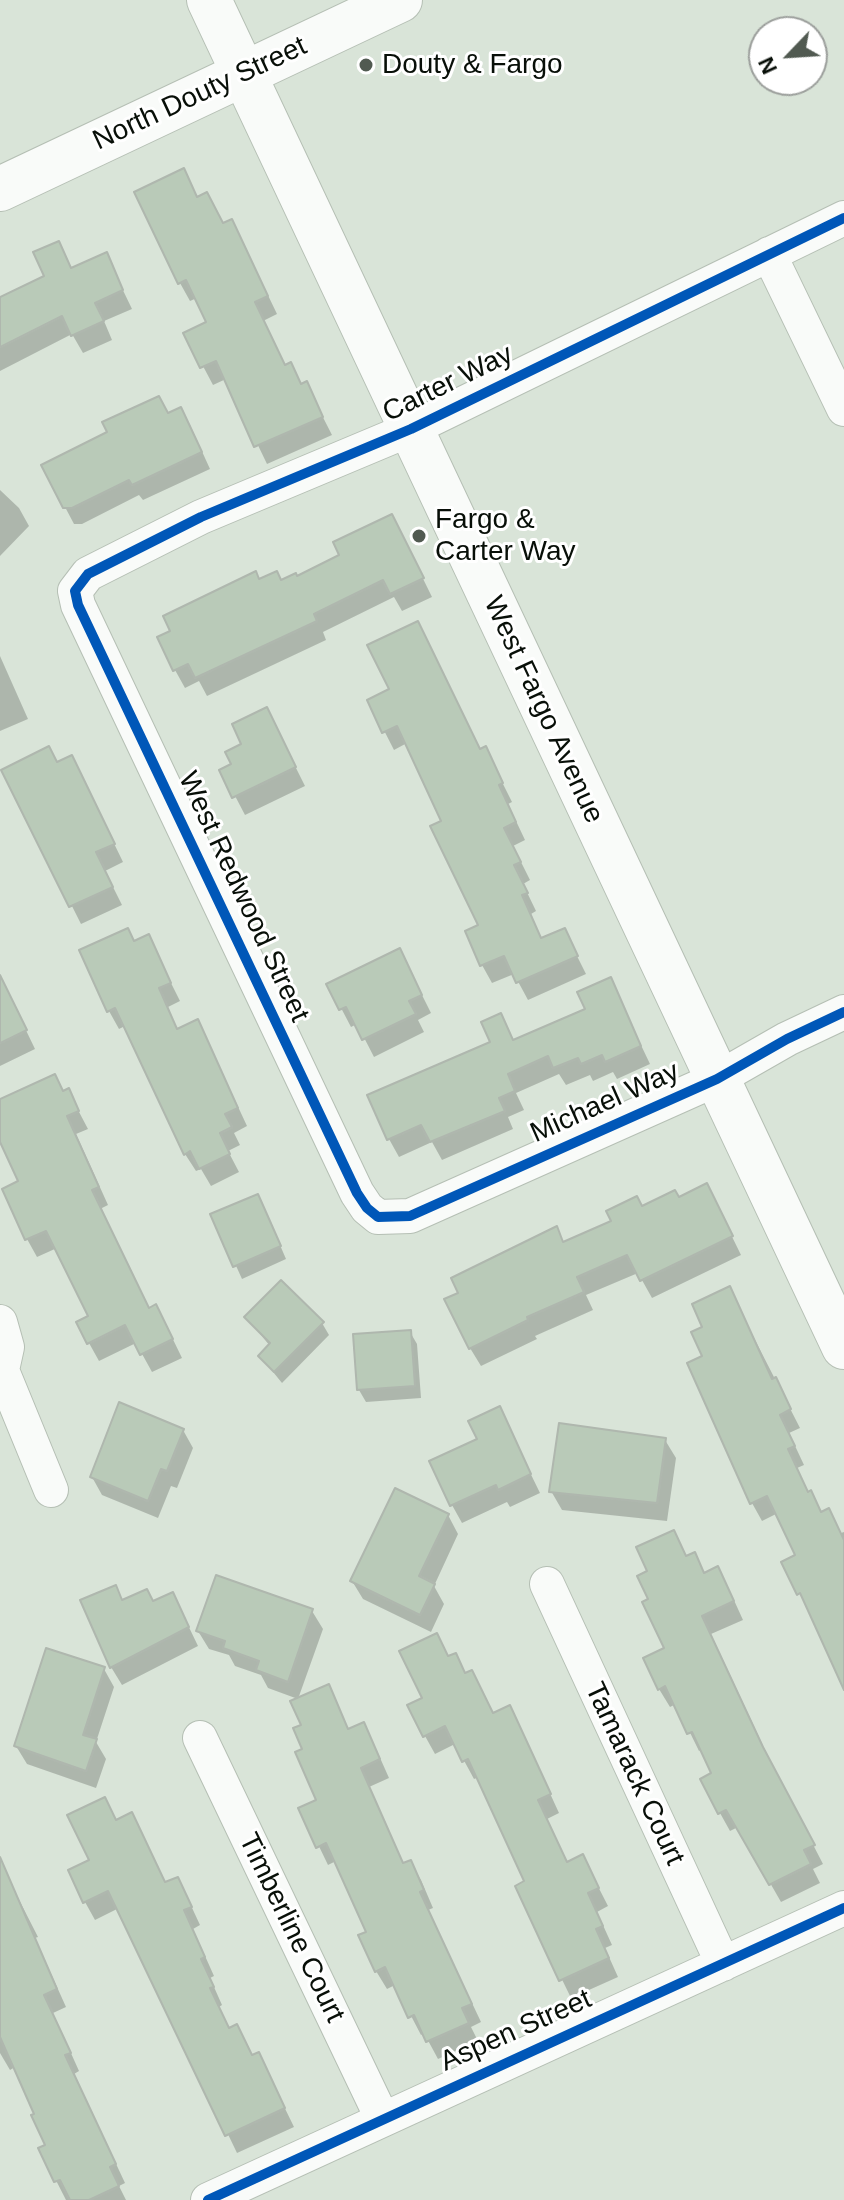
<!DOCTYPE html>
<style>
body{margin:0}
#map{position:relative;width:844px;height:2200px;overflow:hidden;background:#d9e4d8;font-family:Helvetica,sans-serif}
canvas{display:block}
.north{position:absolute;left:748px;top:16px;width:80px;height:80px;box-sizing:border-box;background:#fff;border:2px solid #9c9f9c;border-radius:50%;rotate:245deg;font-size:22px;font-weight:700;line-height:32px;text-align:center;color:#080f08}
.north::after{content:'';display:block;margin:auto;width:28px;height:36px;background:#515a51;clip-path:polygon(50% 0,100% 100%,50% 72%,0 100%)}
</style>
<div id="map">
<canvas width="844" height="2200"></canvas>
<div class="north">N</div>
</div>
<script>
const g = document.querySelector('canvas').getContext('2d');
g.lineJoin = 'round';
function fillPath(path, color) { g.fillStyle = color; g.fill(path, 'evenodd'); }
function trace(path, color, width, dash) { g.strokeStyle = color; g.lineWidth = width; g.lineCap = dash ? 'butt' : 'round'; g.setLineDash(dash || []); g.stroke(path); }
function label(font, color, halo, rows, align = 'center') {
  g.font = font + ' Helvetica,sans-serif'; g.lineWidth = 6; g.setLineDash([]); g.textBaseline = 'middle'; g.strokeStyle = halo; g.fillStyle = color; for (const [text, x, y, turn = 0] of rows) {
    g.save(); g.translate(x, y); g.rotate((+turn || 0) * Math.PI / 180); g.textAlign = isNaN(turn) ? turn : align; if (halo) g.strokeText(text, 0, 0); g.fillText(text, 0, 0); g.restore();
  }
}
const shadow = new Path2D(`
 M183,170L198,199L241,239L277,314L263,321L286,367L302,386L306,384L332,435L267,464L226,379L213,385L186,334L209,323L197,298L190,301L180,283L136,193Z
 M58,243L72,270L106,255L132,309L104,321L112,340L83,353L72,334L0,371V300L47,277Z
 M168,415L190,425L210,469L143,500L139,495L82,524H74L65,507Z
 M0,490L19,508L29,526L0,556Z
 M401,534L432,597L402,611L394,597L323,632L326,640L207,696L199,681L185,688L175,670L259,581L296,578Z
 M0,656L28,719L0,731Z
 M369,701L480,751L485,748L512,802L508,804L525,840L513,846L530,880L523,884L536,911L531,914L542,940L564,930L586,974L528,1000L514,974L492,983L482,965L480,926L443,822L407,743L394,750Z
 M276,728L305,786L245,815L222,771Z
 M72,757L123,862L105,871L122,905L81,924L4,771L57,765Z
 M148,937L180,1001L168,1007L178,1031L207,1040L247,1126L234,1133L240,1145L228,1151L239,1172L211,1186L201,1169L196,1171L185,1154L125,1026L119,1029L109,1011L134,943Z
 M409,969L431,1013L418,1020L424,1032L374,1057L357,1024L351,1027L329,985Z
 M610,980L650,1064L617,1079L613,1072L593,1081L590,1075L566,1085L559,1074L516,1093L524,1110L508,1117L513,1129L442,1160L432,1142L399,1157L389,1139L492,1043L500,1016L514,1042L587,1010Z
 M0,1008L22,1022L35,1049L0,1066Z
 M68,1091L88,1129L76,1134L108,1205L100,1209L150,1310L166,1325L182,1358L152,1372L136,1343L99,1361L89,1343L90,1317L57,1248L37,1257L27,1239L20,1182L0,1137V1101Z
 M678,1199L716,1204L741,1255L652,1298L638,1273L586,1295L593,1310L535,1336L537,1339L481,1366L470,1348L556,1229L564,1244L642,1208Z
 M264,1208L286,1259L242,1279L213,1215Z
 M729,1289L800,1428L789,1433L804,1465L797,1468L809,1494L822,1513L841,1533L844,1532V1685L811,1611L784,1563L798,1556L778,1513L762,1521L752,1503L705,1357V1328Z
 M247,1318L322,1323L329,1335L282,1383L260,1356L270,1346Z
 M410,1332L417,1344L421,1398L366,1402L359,1390Z
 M499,1409L540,1493L510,1507L507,1502L462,1523L452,1505L479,1440Z
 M183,1430L193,1448L177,1488L171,1486L158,1518L102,1495L92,1477Z
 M665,1440L676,1458L667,1521L562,1510L551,1491Z
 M448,1515L458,1534L434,1586L444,1604L431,1632L363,1599L352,1581Z
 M673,1532L687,1557L694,1554L705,1574L717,1569L728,1587L743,1620L711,1634L773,1767L823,1864L813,1869L820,1883L781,1902L738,1827L730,1831L720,1813L703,1780L714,1774L702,1749L699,1751L676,1704L670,1707L659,1689L666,1649L651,1600L650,1572Z
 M115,1587L123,1602L153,1603L173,1594L198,1646L122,1685L111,1667Z
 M312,1611L323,1629L298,1699L268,1688L261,1675L235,1666L229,1655L209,1649L198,1631Z
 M449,1658L465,1673L494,1715L519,1726L559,1813L547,1819L568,1863L583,1857L608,1906L597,1912L612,1945L605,1948L618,1977L571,1998L517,1887L527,1882L479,1777L474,1779L455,1744L435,1754L425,1736L424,1698Z
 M104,1669L114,1687L96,1742L106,1759L96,1788L27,1764L16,1746Z
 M328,1687L349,1730L363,1724L373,1742L389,1778L369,1787L404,1865L410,1862L421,1880L433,1908L428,1910L481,2022L471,2027L478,2041L438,2059L424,2033L421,2035L395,1985L387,1989L376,1971L369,1933L336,1861L328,1865L301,1809L319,1801L305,1750L303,1726Z
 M117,1822L166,1884L187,1897L200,1925L193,1929L214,1976L210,1978L222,2005L219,2007L229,2029L236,2026L253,2057L259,2055L294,2127L237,2153L119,1908L95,1920L85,1902L92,1861Z
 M11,1884L38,1937L35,1938L66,2007L53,2013L79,2071L74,2074L125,2183L119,2186L126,2200H66L40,2149L48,2146L15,2067L10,2070L0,2053V1889Z`);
const building = new Path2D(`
 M184,168L197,197L207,192L223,223L232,219L268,296L255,302L285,365L291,362L301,384L307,381L323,417L254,447L216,361L200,368L183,333L206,322L186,280L178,284L134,192Z
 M59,241L71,268L107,252L123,290L95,303L104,321L71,336L62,316L0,347V297L44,276L33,252Z
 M159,396L168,413L181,407L202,452L132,485L129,480L72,508H63L41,465L107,432L102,422Z
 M392,514L424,578L390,594L383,580L314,614L317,621L195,678L188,664L173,671L157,637L170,631L163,616L256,571L259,579L277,571L281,580L296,573L297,576L339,555L333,542Z
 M418,621L480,749L486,746L503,783L499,785L516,822L504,828L521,862L514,865L528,893L522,895L541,938L565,928L578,956L516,983L504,956L480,966L465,931L478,925L430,826L441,821L397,726L382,733L367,700L389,689L367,645Z
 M267,707L296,767L232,798L219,770L231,764L225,752L241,744L232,724Z
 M49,746L57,762L72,755L115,844L96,852L113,887L69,907L1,770Z
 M128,928L134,941L149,934L171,983L159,988L177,1029L198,1019L238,1108L225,1114L232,1127L220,1133L230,1154L199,1169L190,1151L184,1155L115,1008L107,1012L79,950Z
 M400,948L422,995L409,1001L416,1014L362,1040L346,1007L339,1010L326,984Z
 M0,975L27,1030L0,1043Z
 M611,977L641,1046L605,1062L602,1055L581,1064L578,1058L553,1068L548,1056L508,1074L515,1091L499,1098L505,1111L430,1142L421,1125L387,1140L367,1095L490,1042L481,1022L501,1013L513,1040L585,1009L577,992Z
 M55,1074L63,1091L69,1088L79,1111L67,1116L99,1187L92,1190L149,1308L156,1304L173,1339L140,1355L125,1325L87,1344L76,1322L88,1316L46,1231L25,1240L2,1189L18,1181L0,1142V1099Z
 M707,1183L733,1236L640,1281L627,1255L577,1277L584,1292L527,1317L528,1320L469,1349L444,1299L458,1293L451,1278L557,1226L563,1242L611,1221L606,1211L637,1196L642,1206L675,1190L679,1197Z
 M258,1194L281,1246L233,1267L210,1214Z
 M281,1280L324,1322L274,1372L258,1356L270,1343L244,1317Z
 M730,1286L772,1379L776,1377L791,1409L780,1415L795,1446L788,1449L808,1492L811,1490L821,1512L829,1508L844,1540V1690L800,1593L797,1595L781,1562L795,1555L767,1496L750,1504L687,1363L702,1356L691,1332L702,1327L692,1304Z
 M411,1330L415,1386L357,1390L353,1334Z
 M119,1402L184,1429L167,1471L161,1469L148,1501L90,1477Z
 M500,1406L531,1474L498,1490L496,1485L450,1506L429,1461L477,1439L468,1421Z
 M559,1423L666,1438L657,1503L549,1492Z
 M395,1488L449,1514L419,1576L435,1584L420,1615L350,1581Z
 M674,1530L686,1556L695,1552L704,1573L718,1566L734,1601L702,1616L763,1747L815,1845L804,1850L811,1864L769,1885L726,1810L718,1814L700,1779L711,1773L692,1732L687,1734L665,1686L658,1690L643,1658L664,1648L642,1602L648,1599L637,1576L647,1571L636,1547Z
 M216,1575L313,1609L288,1682L256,1670L259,1661L223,1648L225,1641L196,1631Z
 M116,1585L122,1600L147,1589L153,1601L173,1592L189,1627L110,1668L80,1600Z
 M437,1633L448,1656L456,1653L465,1673L472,1670L493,1713L510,1705L551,1794L538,1800L567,1862L583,1854L599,1888L588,1893L603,1926L596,1929L609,1958L559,1981L515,1886L524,1881L468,1759L462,1762L445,1726L423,1737L407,1705L422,1698L399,1651Z
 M46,1648L105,1667L83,1735L97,1739L86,1771L14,1746Z
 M329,1684L348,1729L364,1722L380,1759L361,1768L403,1863L411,1860L424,1890L420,1892L472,2004L462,2008L469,2023L426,2042L414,2015L408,2018L385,1967L375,1972L358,1935L366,1932L326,1843L316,1848L298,1808L316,1800L295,1752L302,1749L293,1728L301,1725L290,1701Z
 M105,1797L116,1820L132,1812L165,1882L178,1877L192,1907L184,1910L205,1957L201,1959L214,1987L210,1988L229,2028L237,2024L252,2055L259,2052L285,2108L225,2136L108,1891L83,1903L68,1870L89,1860L67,1815Z
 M0,1857L57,1989L44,1995L71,2053L65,2055L116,2164L110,2167L119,2186L89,2200H70L60,2180L54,2182L38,2148L45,2145L31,2115L34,2114L0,2037Z`);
const minor = new Path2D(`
 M844,218L411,429L201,517L88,574L75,591L78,605L357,1193L367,1208L378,1217L410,1216L717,1079L787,1039L844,1012
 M769,254L844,409
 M0,1322L7,1347L0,1379
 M3,1373L51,1490
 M547,1584L723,1964
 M200,1738L382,2118
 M208,2200L844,1908`);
const tertiary = new Path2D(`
 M0,189L400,0`);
const secondary = new Path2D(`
 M209,0L844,1347`);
const cycleway = new Path2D(`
 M844,218L411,429L201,517L88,574L75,591L78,605L357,1193L367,1208L378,1217L410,1216L717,1079L787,1039L844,1012
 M208,2200L844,1908`);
const markers = [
 [366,65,8,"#515a51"],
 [419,536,8,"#515a51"]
];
const poiNames = [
 ["Douty & Fargo",382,65],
 ["Fargo &",435,520],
 ["Carter Way",435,552]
];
const streetNames = [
 ["North Douty Street",200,94,-25],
 ["Carter Way",448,384,-26],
 ["West Fargo Avenue",543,710,65],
 ["West Redwood Street",243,897,65],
 ["Michael Way",605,1103,-24],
 ["Tamarack Court",634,1774,65],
 ["Timberline Court",291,1928,64],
 ["Aspen Street",516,2031,-24]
];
fillPath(shadow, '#0003');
fillPath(building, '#b9cab8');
trace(building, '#afb7ae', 2);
trace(minor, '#b5bfb4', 36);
trace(tertiary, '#b5bfb4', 46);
trace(secondary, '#b5bfb4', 46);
trace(minor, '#f9fbf9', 34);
trace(tertiary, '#f9fbf9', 44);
trace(secondary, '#f9fbf9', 44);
trace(cycleway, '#0057b8', 10);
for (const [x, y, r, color] of markers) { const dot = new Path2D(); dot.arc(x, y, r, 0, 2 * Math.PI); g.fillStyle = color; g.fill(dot); trace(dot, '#fff', 3); }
label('28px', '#080f08', '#fff', poiNames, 'left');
label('28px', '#080f08', '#fff', streetNames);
</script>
